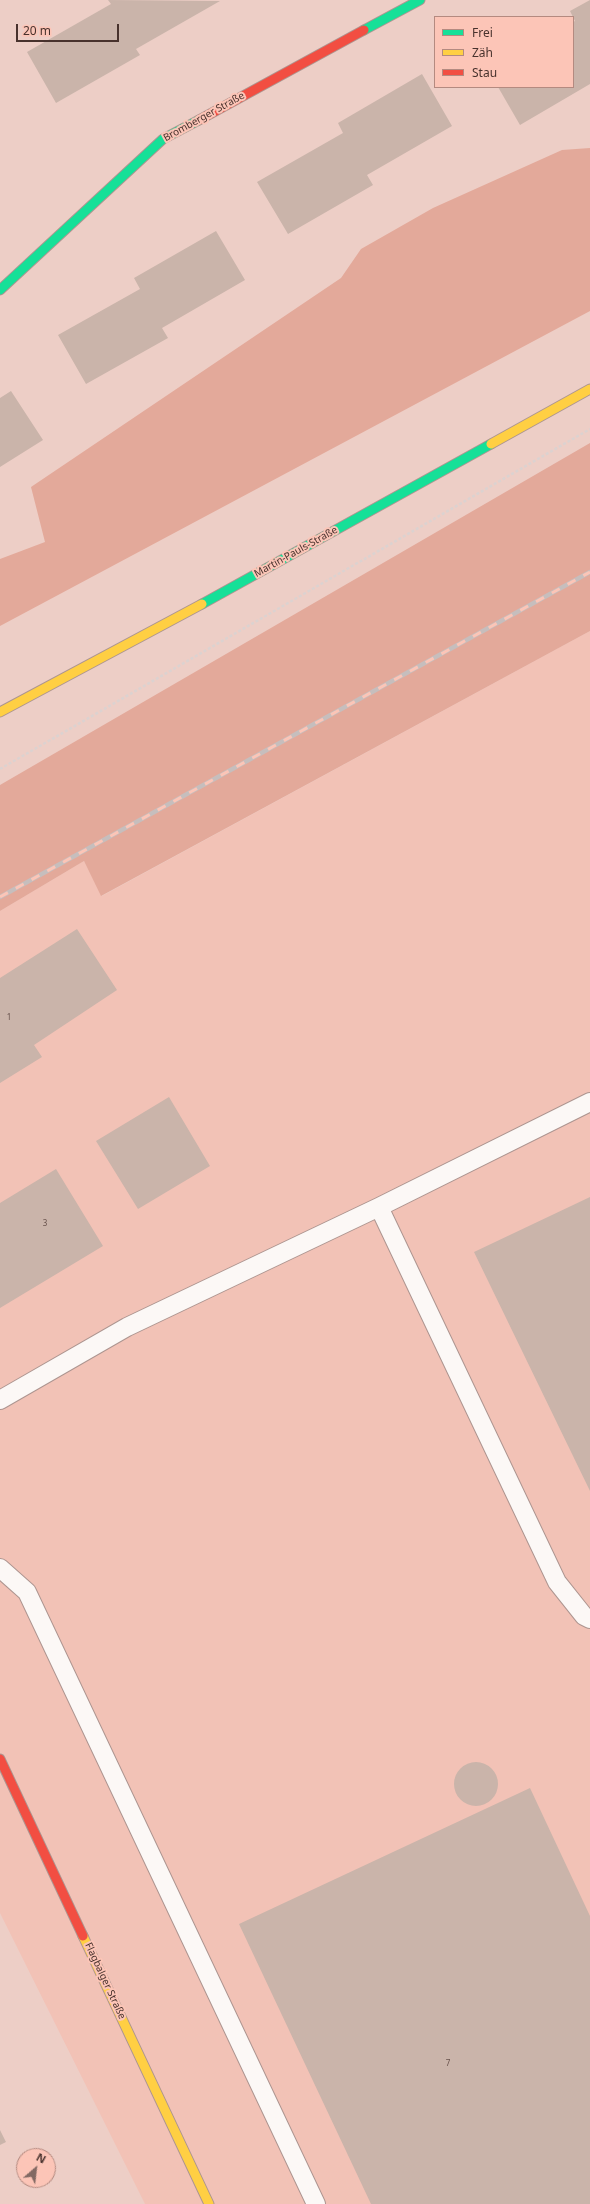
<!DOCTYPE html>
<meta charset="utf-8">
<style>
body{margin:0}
#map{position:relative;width:590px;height:2204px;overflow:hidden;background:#edcec6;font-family:"Noto Sans",sans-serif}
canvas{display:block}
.legend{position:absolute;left:434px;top:16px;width:140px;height:72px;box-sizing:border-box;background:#fcc5b7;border:1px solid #b48a80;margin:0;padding:5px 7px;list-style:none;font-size:12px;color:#48322d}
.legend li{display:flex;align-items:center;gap:8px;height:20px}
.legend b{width:20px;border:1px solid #b48a80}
.north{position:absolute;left:16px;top:2148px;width:40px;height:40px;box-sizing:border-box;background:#fcc5b7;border:1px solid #b48a80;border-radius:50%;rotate:28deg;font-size:11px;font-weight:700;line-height:16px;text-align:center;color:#48322d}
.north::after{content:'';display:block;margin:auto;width:14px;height:18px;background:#826963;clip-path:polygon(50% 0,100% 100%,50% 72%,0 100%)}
.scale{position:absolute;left:16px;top:24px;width:103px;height:18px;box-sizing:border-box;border:2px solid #48322d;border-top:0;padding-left:5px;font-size:12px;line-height:14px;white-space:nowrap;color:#48322d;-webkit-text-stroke:3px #fcc5b7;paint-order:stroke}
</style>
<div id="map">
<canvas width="590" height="2204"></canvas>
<ul class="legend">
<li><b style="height:5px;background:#16e098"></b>Frei</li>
<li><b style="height:5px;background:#ffcf43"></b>Zäh</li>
<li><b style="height:5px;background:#f24e42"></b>Stau</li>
</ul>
<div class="north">N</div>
<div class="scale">20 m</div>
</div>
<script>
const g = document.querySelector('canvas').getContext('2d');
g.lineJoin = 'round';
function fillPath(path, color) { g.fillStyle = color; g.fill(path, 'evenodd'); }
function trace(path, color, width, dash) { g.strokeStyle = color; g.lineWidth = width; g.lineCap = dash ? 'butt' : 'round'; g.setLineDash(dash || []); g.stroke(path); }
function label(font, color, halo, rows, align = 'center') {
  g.font = font + ' "Noto Sans",sans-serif'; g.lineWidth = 4; g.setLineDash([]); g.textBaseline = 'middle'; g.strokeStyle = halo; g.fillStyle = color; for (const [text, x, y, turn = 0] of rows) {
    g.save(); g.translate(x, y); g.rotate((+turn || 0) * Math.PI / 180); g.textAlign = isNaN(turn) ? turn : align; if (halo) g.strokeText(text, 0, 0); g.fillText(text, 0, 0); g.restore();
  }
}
const built = new Path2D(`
 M590,631V2204H145L0,1913V911L84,861L102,896Z`);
const green = new Path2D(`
 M590,148V311L0,626V559L45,542L31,487L341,278L361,249L433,208L562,150Z
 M590,443V631L101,896L84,861L0,911V785Z`);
const building = new Path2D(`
 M108,0L220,1L136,49L140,55L56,103L27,52L111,4Z
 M590,0V84L520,125L498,87H573V22L575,21L570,11Z
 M422,74L452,126L367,175L373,185L288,234L257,182L343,133L338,123Z
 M216,231L245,280L162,328L168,338L86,384L58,335L140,289L134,278Z
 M11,391L43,440L0,467V398Z
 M77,929L117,990L34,1045L42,1057L0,1083V978Z
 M169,1097L210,1166L138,1209L96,1141Z
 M56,1169L103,1246L0,1308V1203Z
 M590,1197V1491L474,1252Z
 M454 1784a22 22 0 1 1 44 0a22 22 0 1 1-44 0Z
 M530,1788L590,1916V2204H371L239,1924Z
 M0,2130L6,2142L0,2145Z`);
const path = new Path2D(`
 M0,769L590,429`);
const lane = new Path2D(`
 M379,1207L557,1582L584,1616L590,1619
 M0,1400L127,1327L379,1207L590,1102
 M0,1568L27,1592L316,2204`);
const fast = new Path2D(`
 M364,30L420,0
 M0,290L163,139L199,120
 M202,604L491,444`);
const slow = new Path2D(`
 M491,444L590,389
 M0,712L202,604
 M83,1936L209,2204`);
const jam = new Path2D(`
 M199,120L364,30
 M0,1759L83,1936`);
const rail = new Path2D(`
 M0,897L590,572`);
const numberNames = [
 ["1",9,1018],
 ["3",45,1224],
 ["7",448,2064]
];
const streetNames = [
 ["Bromberger Straße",204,117,-29],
 ["Martin-Pauls-Straße",296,552,-29],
 ["Flagbalger Straße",105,1981,65]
];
fillPath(built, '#f2c2b6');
fillPath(green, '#e3a99a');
fillPath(building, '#cab4aa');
trace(lane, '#ad9590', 20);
trace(fast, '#ad9590', 11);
trace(slow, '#ad9590', 11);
trace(jam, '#ad9590', 11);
trace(path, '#dcd2d0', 2.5, [3, 2]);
trace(lane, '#fcf8f6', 18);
trace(fast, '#16e098', 9);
trace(slow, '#ffcf43', 9);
trace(jam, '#f24e42', 9);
trace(rail, '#c6bebd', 4.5);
trace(rail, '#fcc5b7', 3, [9]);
label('8px', '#68524c', null, numberNames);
label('10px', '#48322d', '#fcc5b7', streetNames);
</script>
